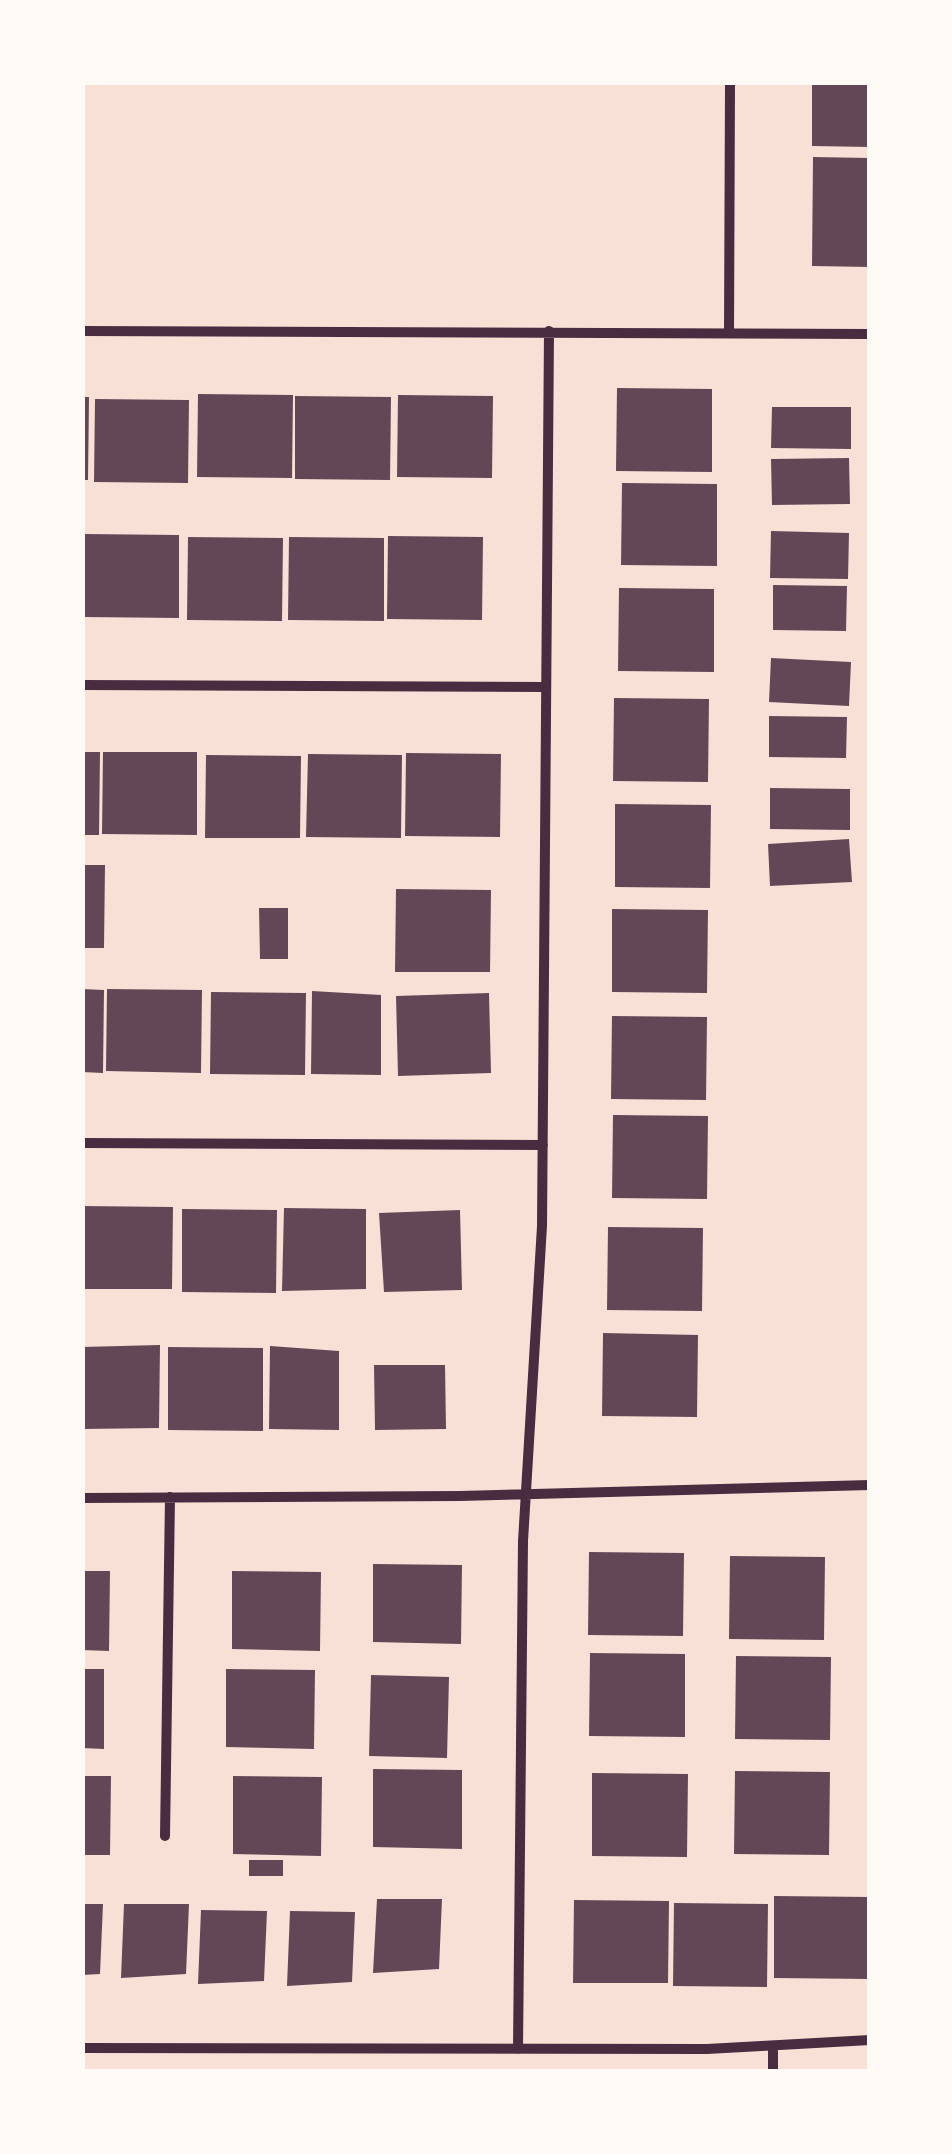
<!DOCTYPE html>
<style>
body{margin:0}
#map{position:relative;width:952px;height:2154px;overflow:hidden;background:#f7e1d7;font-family:"Noto Sans",sans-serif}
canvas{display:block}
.frame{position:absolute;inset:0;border:85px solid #fffaf5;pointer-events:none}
</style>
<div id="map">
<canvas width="952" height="2154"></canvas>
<div class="frame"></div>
</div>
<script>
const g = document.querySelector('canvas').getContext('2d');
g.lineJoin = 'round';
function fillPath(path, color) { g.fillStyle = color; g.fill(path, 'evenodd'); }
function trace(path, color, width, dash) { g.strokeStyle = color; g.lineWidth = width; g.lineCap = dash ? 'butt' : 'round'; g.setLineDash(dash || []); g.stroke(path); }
const building = new Path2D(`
 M812,82H870V147L812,146Z
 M813,157L870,158V267L812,266Z
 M617,388L712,389V472L616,471Z
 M198,394L293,395L292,478L197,477Z
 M398,395L493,396L492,478L397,477Z
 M295,396L391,397L390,480L295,479Z
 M82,397H89L88,480H82Z
 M95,399L189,400L188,483L94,482Z
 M772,407H851V449L771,448Z
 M849,458L850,504L772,505L771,459Z
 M622,483L717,484V566L621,565Z
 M771,531L849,533L848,579L770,578Z
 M84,534L179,535V618L83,617Z
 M388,536L483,537L482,620L387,619Z
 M188,537L283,538L282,621L187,620Z
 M289,537L384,538V621L288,620Z
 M773,585L847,586L846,631L773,630Z
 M619,588L714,589V672L618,671Z
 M771,658L851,662L849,706L769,702Z
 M614,698L709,699L708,782L613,781Z
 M769,716L847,717L846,758L769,757Z
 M82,752H100L99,835H82Z
 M103,752H197V835L102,834Z
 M406,753L501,754L500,837L405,836Z
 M308,754L402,755L401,838L306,837Z
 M206,755L301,756L300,838H205Z
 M770,788L850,789V830L770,829Z
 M615,804L711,805L710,888L615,887Z
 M849,839L852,882L770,886L768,844Z
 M82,865H105L104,948H82Z
 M396,889L491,890L490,972H395Z
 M259,908H288V959H260Z
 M612,909L708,910L707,993L612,992Z
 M82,989L104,990L103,1073L82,1072Z
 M107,989L202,990L201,1073L106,1071Z
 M312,991L381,995V1075L311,1074Z
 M211,992L306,993L305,1075L210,1074Z
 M489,993L491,1073L398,1076L396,996Z
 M612,1016L707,1017L706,1100L611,1099Z
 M613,1115L708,1116L707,1199L612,1198Z
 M82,1206L173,1207L172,1289H82Z
 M284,1208L366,1209V1289L282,1291Z
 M182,1209L277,1210L276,1293L182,1292Z
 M460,1210L462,1290L384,1292L379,1213Z
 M608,1227L703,1228L702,1311L607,1310Z
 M603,1333L698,1335L697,1417L602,1416Z
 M160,1345L159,1428L82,1429V1347Z
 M270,1346L339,1351V1430L269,1429Z
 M168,1347L263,1348V1431L168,1430Z
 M374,1365H445L446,1429L375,1430Z
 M589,1552L684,1553L683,1636L588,1635Z
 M730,1556L825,1557L824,1640L729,1639Z
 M373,1564L462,1565L461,1644L373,1642Z
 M82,1571H110L109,1651L82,1650Z
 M232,1571L321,1572L320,1651L232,1649Z
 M590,1653L685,1654V1737L589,1736Z
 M736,1656L831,1657L830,1740L735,1739Z
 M82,1669H104V1749L82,1748Z
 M226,1669L315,1670L314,1749L226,1747Z
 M371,1675L449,1677L447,1758L369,1756Z
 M373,1769L462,1770V1849L373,1847Z
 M735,1771L830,1772L829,1855L734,1854Z
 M592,1773L688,1774L687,1857L592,1856Z
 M82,1776H111L110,1855H82Z
 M233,1776L322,1777L321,1856L233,1854Z
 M249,1860H283V1876H249Z
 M774,1896L870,1897L869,1979L774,1978Z
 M377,1899H442L439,1969L373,1973Z
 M574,1900L669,1901L668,1983H573Z
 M674,1903L768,1904L767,1987L673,1986Z
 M82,1904H103L100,1974L82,1975Z
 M124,1904H189L186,1974L121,1978Z
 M201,1910L267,1911L264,1981L198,1984Z
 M290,1911L355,1912L352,1982L287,1986Z`);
const minor = new Path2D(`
 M82,331L870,334
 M729,332L730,82
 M82,685L546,687
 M82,1143L543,1145
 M82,1498L460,1496L870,1485
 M165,1836L170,1497
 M82,2048L707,2049L870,2040
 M518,2049L523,1541L542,1226L549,331
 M773,2072V2046`);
fillPath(building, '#644757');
trace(minor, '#4a2c40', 10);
</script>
